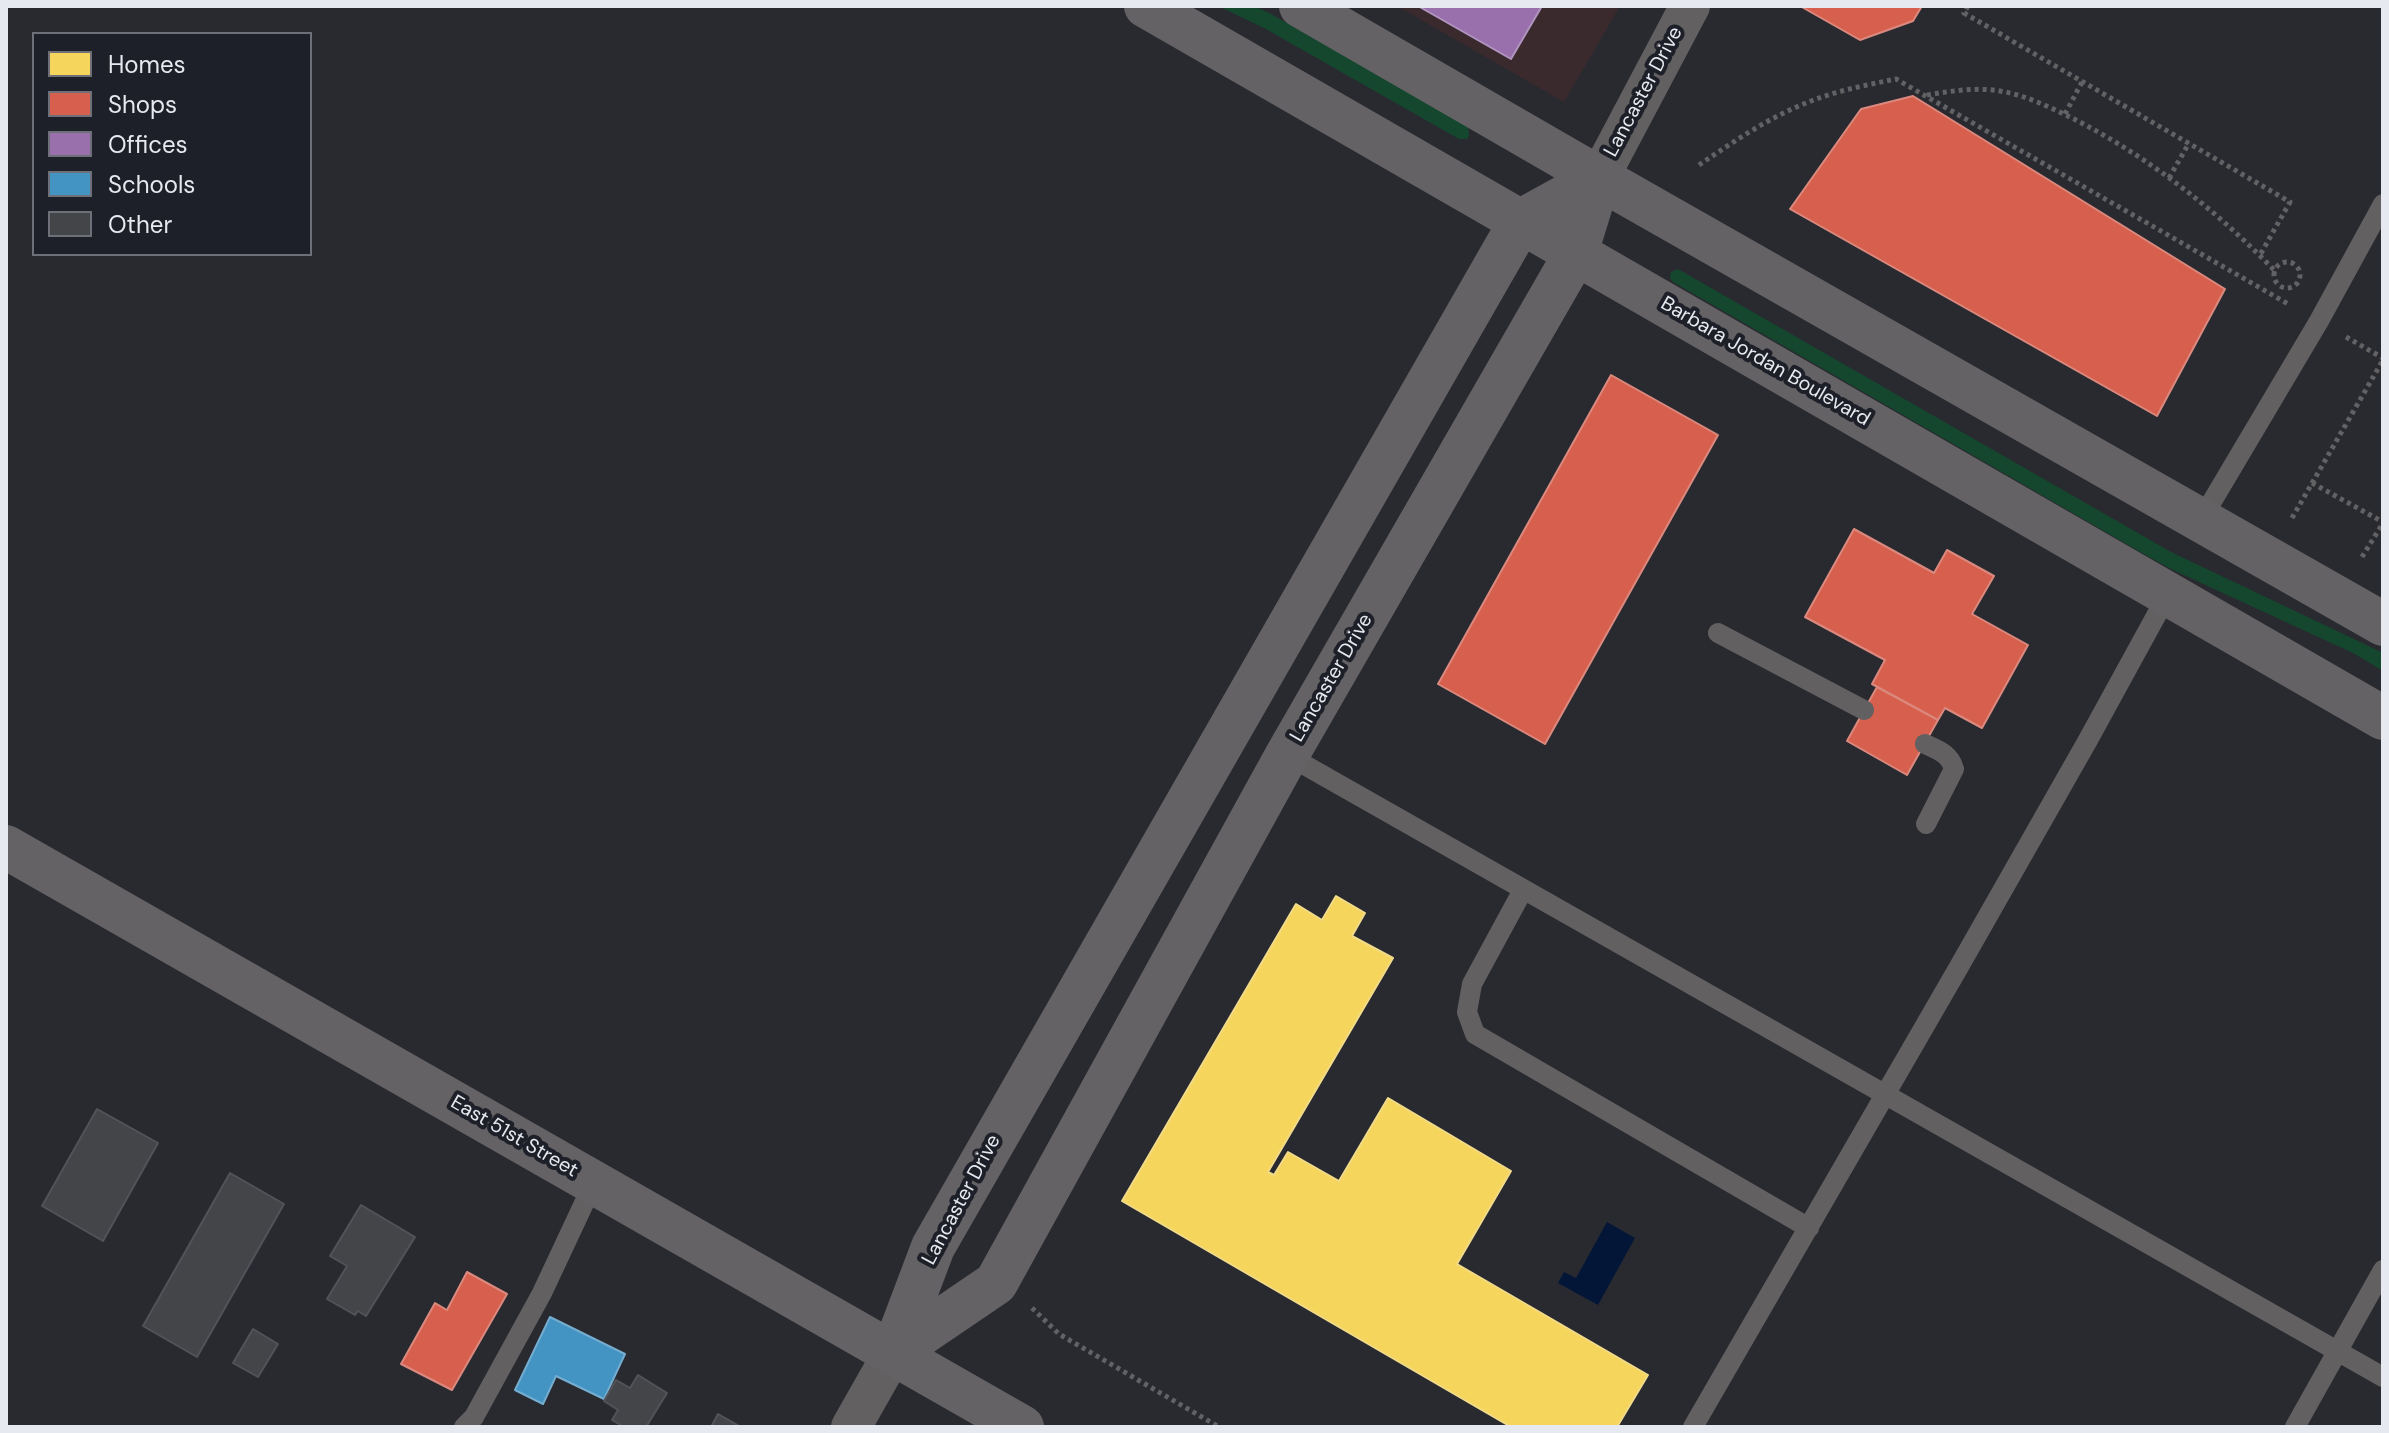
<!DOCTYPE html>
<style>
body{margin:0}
#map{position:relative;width:2389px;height:1433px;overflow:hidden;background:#292a30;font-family:"DM Sans",sans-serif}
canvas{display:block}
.frame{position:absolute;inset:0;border:8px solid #e7e9f0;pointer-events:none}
.legend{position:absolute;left:32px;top:32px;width:280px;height:224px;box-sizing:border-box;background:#1d1f29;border:2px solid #6e7079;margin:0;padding:10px 14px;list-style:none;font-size:24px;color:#e7e9f0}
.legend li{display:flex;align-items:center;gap:16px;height:40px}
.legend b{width:40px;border:2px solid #6e7079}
</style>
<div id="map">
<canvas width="2389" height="1433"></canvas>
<div class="frame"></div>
<ul class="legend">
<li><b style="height:22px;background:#f6d55c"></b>Homes</li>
<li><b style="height:22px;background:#d6604d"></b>Shops</li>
<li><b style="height:22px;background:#9970ab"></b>Offices</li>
<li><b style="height:22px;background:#4393c3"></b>Schools</li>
<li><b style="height:22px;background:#444549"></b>Other</li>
</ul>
</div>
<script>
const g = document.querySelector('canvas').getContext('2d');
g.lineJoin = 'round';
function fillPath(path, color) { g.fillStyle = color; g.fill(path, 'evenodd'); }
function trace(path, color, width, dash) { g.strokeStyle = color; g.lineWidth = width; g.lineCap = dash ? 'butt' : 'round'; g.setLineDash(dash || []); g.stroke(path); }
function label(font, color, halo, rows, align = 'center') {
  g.font = font + ' "DM Sans",sans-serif'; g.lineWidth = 8; g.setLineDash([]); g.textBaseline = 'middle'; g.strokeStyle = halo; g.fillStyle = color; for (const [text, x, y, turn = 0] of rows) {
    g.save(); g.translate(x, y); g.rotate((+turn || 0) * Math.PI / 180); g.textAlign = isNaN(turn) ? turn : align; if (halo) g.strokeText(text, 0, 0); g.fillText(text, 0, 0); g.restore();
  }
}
const medical = new Path2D(`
 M1397,6H1620L1564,102Z`);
const green = new Path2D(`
 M1218,6H1254L1271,14L1468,126L1469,136L1467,139H1459L1264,28Z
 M1678,269L2171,552L2379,651L2383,653V671L2353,653L2171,569L2142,553L1673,282L1670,278L1671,272Z`);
const water = new Path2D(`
 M1607,1222L1635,1238L1598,1305L1558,1283L1564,1272L1576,1278Z`);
const homes = new Path2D(`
 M1336,896L1365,913L1352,936L1393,958L1268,1172L1274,1175L1288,1152L1339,1181L1388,1098L1511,1171L1457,1264L1648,1375L1617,1427H1511L1122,1201L1296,904L1322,920Z`);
const shops = new Path2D(`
 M1800,6H1922L1913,21L1860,40Z
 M1913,96L2225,289L2157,416L1790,209L1861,109Z
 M1611,375L1718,435L1545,744L1438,684Z
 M1854,529L1934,573L1947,550L1994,576L1972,614L2028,645L1982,728L1945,708L1938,720L1872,684L1885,660L1805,617Z
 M1877,687L1938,720L1907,775L1847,741Z
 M467,1272L507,1294L452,1390L401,1364L435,1303L447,1310Z`);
const offices = new Path2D(`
 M1418,6H1542L1511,59Z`);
const schools = new Path2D(`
 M550,1317L625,1354L604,1399L556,1376L543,1404L515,1390Z`);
const building = new Path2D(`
 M97,1109L158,1143L103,1241L42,1206Z
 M230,1173L284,1204L197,1357L143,1326Z
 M361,1205L415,1237L366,1316L358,1311L355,1315L327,1299L347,1266L330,1256Z
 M253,1329L278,1344L258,1377L233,1363Z
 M638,1375L667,1393L646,1427H624L612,1420L618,1410L604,1401L616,1380L630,1388Z
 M718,1414L741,1427H711Z`);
const path = new Path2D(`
 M1968,6L1964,13L2290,202L2260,255
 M1927,95C1951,91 1976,87 2000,91C2026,95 2051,108 2074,119C2150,158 2216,210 2274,270
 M2065,114L2082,82
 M1699,165C1733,142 1768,118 1806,103C1835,91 1866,85 1896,79L2290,305
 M2169,178L2189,143
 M2274 275a13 13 0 1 1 26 0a13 13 0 1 1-26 0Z
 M2346,337L2383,358
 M2312,483L2383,522
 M2292,518L2383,360
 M2362,557L2383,523
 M1032,1308L1059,1334L1219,1427`);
const lane = new Path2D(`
 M2201,520L2319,321L2383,204
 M1718,633L1864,710
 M1925,744C1938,750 1950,754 1954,769L1926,824
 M1287,755L2383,1377
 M1523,890L1472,984L1467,1012L1475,1034L1809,1228
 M464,1427L474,1417L542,1293L594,1182
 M1693,1427L1960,965L2088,740L2168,594
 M2295,1427L2383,1270`);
const street = new Path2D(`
 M1599,178L1690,6
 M851,1427L893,1353`);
const secondary = new Path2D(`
 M1146,6L2383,718
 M1301,6L1599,178L2383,624
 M6,847L1022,1427
 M893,1353L996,1283L1287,755L1576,253L1599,178
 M893,1353L933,1247L1521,221L1599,178`);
const streetNames = [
 ["Lancaster Drive",1644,92,-62],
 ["Barbara Jordan Boulevard",1765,362,30],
 ["Lancaster Drive",1332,678,-60],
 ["East 51st Street",514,1137,30],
 ["Lancaster Drive",962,1200,-62]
];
fillPath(medical, '#3b2a2d');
fillPath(green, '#14472e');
fillPath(water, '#041638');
fillPath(homes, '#f6d55c');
trace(homes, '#f2db88', 2);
fillPath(shops, '#d6604d');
trace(shops, '#db897e', 2);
fillPath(offices, '#9970ab');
trace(offices, '#b094c0', 2);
fillPath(schools, '#4393c3');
trace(schools, '#74add0', 2);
fillPath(building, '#444549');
trace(building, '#525359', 2);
trace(path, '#626164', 5, [4, 4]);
trace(lane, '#626060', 20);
trace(street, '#626060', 40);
trace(secondary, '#646264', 44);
label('20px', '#e7e9f0', '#1d1f29', streetNames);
</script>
